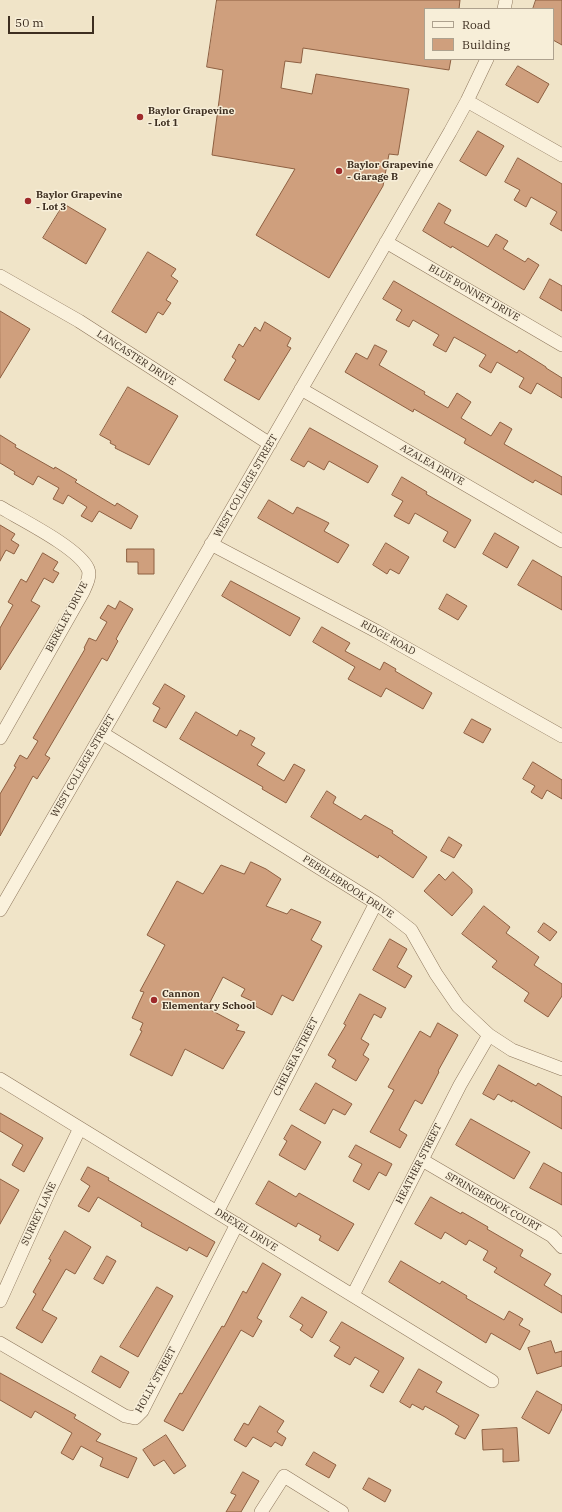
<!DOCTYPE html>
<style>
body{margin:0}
#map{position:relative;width:562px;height:1512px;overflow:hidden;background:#f0e4c8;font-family:"IBM Plex Serif",serif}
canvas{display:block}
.legend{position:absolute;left:424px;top:8px;width:130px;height:52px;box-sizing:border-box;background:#f7eed8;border:1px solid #ada18e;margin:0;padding:5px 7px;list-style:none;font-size:12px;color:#3d2e20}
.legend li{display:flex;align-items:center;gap:8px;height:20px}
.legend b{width:20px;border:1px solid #ada18e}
.scale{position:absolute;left:8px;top:16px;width:86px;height:18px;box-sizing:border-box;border:2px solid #3d2e20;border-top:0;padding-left:5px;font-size:12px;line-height:14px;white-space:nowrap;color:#3d2e20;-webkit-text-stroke:3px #f7eed8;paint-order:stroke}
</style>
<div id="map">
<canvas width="562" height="1512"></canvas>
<ul class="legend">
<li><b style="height:5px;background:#faf1dc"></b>Road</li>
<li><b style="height:11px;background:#cf9f7d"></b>Building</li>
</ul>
<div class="scale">50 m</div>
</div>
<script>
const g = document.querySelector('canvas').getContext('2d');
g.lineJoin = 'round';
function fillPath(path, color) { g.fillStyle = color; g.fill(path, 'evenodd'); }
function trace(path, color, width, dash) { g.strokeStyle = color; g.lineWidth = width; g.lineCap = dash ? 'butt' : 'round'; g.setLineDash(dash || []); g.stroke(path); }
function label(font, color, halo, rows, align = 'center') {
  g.font = font + ' "IBM Plex Serif",serif'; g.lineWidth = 3; g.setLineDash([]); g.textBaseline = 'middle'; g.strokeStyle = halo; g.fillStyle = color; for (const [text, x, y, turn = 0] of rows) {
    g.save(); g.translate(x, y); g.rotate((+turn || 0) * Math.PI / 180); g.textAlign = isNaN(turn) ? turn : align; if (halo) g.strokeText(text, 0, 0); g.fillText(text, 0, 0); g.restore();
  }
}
const building = new Path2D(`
 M217,0H460L459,9H425V59H451L449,70L303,48L301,63L285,61L281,88L312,94L316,74L409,89L398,155L389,154L383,186L329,278L256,235L295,169L212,155L223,70L207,67Z
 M536,0H562V45L553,40V9H533Z
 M518,66L549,84L538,103L506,85Z
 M478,131L504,146L486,176L460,161Z
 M518,158L562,184V231L550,224L557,212L531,197L526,207L514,200L520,190L505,182Z
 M439,203L451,210L444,223L488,247L496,234L508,241L503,249L525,262L528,258L539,265L524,290L452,246L451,248L423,231Z
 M64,204L106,229L86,264L43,238Z
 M148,252L176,269L171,276L178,281L166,300L171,303L163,315L158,312L146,333L112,312Z
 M550,279L562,286V311L540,298Z
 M394,281L517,353L519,350L546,367V368L562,378V398L537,383L531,394L519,387L524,378L497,362L491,373L479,366L486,355L454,337L446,352L433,345L439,335L413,320L409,327L396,320L402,310L383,299Z
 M0,311L30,329L0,378Z
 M265,322L291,338L287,346L291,348L259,400L224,380L236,360L232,357L239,344L243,347L255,327L260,331Z
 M375,345L387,351L379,365L425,392L424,394L448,408L457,393L471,402L461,418L491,436L500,422L512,429L504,444L562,477V495L535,480L533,483L464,443L466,439L414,409L413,412L345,372L356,353L367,359Z
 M128,387L178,416L149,465L115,448L116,446L110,443L111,441L100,435Z
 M310,428L378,466L368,483L329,461L324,470L308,461L304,467L291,460Z
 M0,435L16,445L15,447L54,469L55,467L77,480L75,482L115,506L117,503L138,516L131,529L99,511L92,522L81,516L87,507L68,495L63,504L53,499L59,488L38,476L33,485L14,474L15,472L0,463Z
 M402,477L427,492L426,494L471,520L455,548L443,541L448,532L415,513L409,524L394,516L403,501L392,495Z
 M269,500L293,514L297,507L329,523L324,531L349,545L338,563L258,518Z
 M0,525L15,534L11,540L19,545L14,554L6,550L0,561Z
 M495,533L519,547L507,568L483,554Z
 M386,543L409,557L399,574L390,569L387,574L373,565Z
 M127,549H154V574H138V562H127Z
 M43,553L58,562L53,570L59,573L53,583L44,578L31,601L40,606L0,670V628L13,605L8,602L21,579L26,582Z
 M533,560L562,577V610L518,585Z
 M231,581L300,618L290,636L222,596Z
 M447,594L467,606L458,620L439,609Z
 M120,601L133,609L116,639L118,641L107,661L102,658L45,755L50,758L37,779L33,776L0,836V794L16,767L14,766L20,755L27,759L38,741L33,738L85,649L84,648L89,638L96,641L107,622L100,618L108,605L115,609Z
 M322,627L350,643L345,651L380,670L384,662L396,669L395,671L432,693L423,709L386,688L381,697L348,679L355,667L313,642Z
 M165,684L185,696L166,728L153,721L160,708L153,704Z
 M196,712L237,736L240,730L255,738L251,745L265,753L257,765L284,781L294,764L305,770L286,803L262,789L263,787L180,739Z
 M472,719L491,729L483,743L464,733Z
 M533,762L562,780V799L547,790L542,799L531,792L535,786L523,779Z
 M327,791L336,797L333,803L361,820L365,815L393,831L392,833L427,857L413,878L379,855L378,858L311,817Z
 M449,837L462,845L454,858L441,851Z
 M251,862L266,869L281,879L266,906L287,914L291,909L321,922L311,940L322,946L293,1001L282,995L272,1015L255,1006L256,1003L241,996L245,989L223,977L207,1008L239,1025L236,1030L245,1032L223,1069L185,1049L172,1076L130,1055L142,1031L140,1030L143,1023L132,1018L144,992L140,991L165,945L147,935L177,881L203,894L221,865L244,874Z
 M453,872L472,889V893L452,916L424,891L439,874L445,880Z
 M484,906L510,927L506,933L539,957L534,965L562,984V996L548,1017L524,1001L529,993L492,967L497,961L462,934Z
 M544,923L557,932L550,941L538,932Z
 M390,939L407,949L397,967L412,976L405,988L373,970Z
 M360,994L386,1008L381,1018L374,1014L361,1039L369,1044L363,1055L369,1059L356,1081L332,1067L336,1060L328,1055L346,1025L344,1024Z
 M438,1023L458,1035L438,1071L439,1072L422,1104L415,1100L399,1130L407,1135L400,1148L370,1132L394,1090L388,1087L420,1031L430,1037Z
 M499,1065L536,1086L538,1083L562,1097V1129L512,1100V1102L498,1094L494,1100L483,1094Z
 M316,1083L352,1104L345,1115L333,1109L325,1124L300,1110Z
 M0,1113L43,1138L24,1172L12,1165L23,1145L0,1131Z
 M471,1119L530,1152L514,1179L456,1145Z
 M292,1125L321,1142L305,1170L279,1155L287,1141L284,1139Z
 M356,1145L392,1164L386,1176L379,1172L369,1190L353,1181L362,1164L349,1157Z
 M544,1163L562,1173V1205L530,1188Z
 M88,1167L109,1178L108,1180L215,1242L207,1257L189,1247L187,1251L141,1226L142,1223L98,1197L89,1212L78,1206L90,1186L81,1180Z
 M0,1179L19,1190L0,1224Z
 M269,1181L296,1197L299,1193L354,1224L338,1251L319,1240L321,1236L298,1223L296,1227L256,1204Z
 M431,1197L461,1214L462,1212L488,1227L487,1229L523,1250L520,1256L551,1274L544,1285L562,1296V1313L494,1272L497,1268L483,1260L488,1251L469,1240L466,1245L445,1232L441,1239L415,1224Z
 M65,1231L91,1247L75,1274L66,1269L42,1310L57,1318L42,1343L16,1328L36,1294L33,1292L51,1260L49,1259Z
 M107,1256L116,1261L103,1284L94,1279Z
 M401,1261L440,1284L442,1281L467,1296L466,1298L504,1320L509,1311L523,1319L519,1325L530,1331L520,1350L491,1333L486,1343L389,1282Z
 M263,1263L281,1274L257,1318L262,1321L253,1337L241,1330L183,1431L164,1421L180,1393L182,1394L222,1326L224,1327L243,1291L246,1293Z
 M157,1287L173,1296L138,1357L120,1347Z
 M302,1297L327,1312L312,1338L300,1330L303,1325L290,1317Z
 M342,1322L404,1358L383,1393L370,1386L379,1371L355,1357L350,1365L334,1356L340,1347L330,1341Z
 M551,1341L555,1353L562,1351V1366L537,1374L528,1348Z
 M101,1356L129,1372L120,1388L92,1372Z
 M419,1369L442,1382L436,1392L479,1415L465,1439L455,1434L459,1426L445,1417L425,1406L423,1410L412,1404L410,1408L400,1402Z
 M0,1373L76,1415L74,1418L101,1434L96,1441L137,1458L128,1478L100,1466L103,1458L81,1446L73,1460L61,1453L72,1433L35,1411L31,1418L0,1400Z
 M537,1391L562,1405V1409L549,1434L522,1418Z
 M260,1406L284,1421L277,1432L286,1438L282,1446L275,1442L271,1447L253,1437L246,1447L234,1440L244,1423L248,1425Z
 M517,1428L519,1461L503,1462V1449L483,1450L482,1430Z
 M166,1435L186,1466L174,1474L164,1460L154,1466L143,1450Z
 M314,1452L336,1465L329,1478L306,1465Z
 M243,1472L259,1481L241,1512H226L236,1495L231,1493Z
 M369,1478L391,1490L385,1502L363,1489Z`);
const minor = new Path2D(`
 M504,9L506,0
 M467,101L562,155
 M386,242L562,345
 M0,276L79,321L270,444
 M301,389L562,541
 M0,507C20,519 79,548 88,569C91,576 86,585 83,592L0,738
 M211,544L376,631L562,736
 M102,733L376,903L411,930L436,974L458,1006L489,1035L512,1050L562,1069
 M0,910L450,132L467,101L487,59
 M0,1079L492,1381
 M422,1160L552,1236L562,1247
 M217,1212L376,903
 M353,1295L460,1085L489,1035
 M0,1301L49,1192L80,1128
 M0,1343L125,1416L135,1418L142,1411L237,1224
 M261,1512L284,1476L342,1512`);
const markers = [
 [140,117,4,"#9e2a2b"],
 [339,171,4,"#9e2a2b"],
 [28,201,4,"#9e2a2b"],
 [154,1000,4,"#9e2a2b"]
];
const poiNames = [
 ["Baylor Grapevine",148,111],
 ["- Lot 1",148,123],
 ["Baylor Grapevine",347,165],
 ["- Garage B",347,177],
 ["Baylor Grapevine",36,195],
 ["- Lot 3",36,207],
 ["Cannon",162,994],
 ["Elementary School",162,1006]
];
const streetNames = [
 ["BLUE BONNET DRIVE",474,293,30],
 ["LANCASTER DRIVE",136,358,33],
 ["AZALEA DRIVE",432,465,30],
 ["WEST COLLEGE STREET",246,486,-60],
 ["BERKLEY DRIVE",67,617,-62],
 ["RIDGE ROAD",388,638,29],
 ["WEST COLLEGE STREET",83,766,-60],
 ["PEBBLEBROOK DRIVE",348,887,33],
 ["CHELSEA STREET",296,1057,-63],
 ["HEATHER STREET",419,1164,-63],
 ["SPRINGBROOK COURT",493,1202,30],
 ["SURREY LANE",39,1214,-65],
 ["DREXEL DRIVE",246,1230,32],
 ["HOLLY STREET",156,1380,-61]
];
fillPath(building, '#cf9f7d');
trace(building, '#8d5f41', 1);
trace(minor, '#8d765c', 14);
trace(minor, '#faf1dc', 13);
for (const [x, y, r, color] of markers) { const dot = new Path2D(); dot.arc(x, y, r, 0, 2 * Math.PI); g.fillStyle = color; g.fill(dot); trace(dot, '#f7eed8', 1.5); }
label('bold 10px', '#3d2e20', '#f7eed8', poiNames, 'left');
label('10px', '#3d2e20', '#f7eed8', streetNames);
</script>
